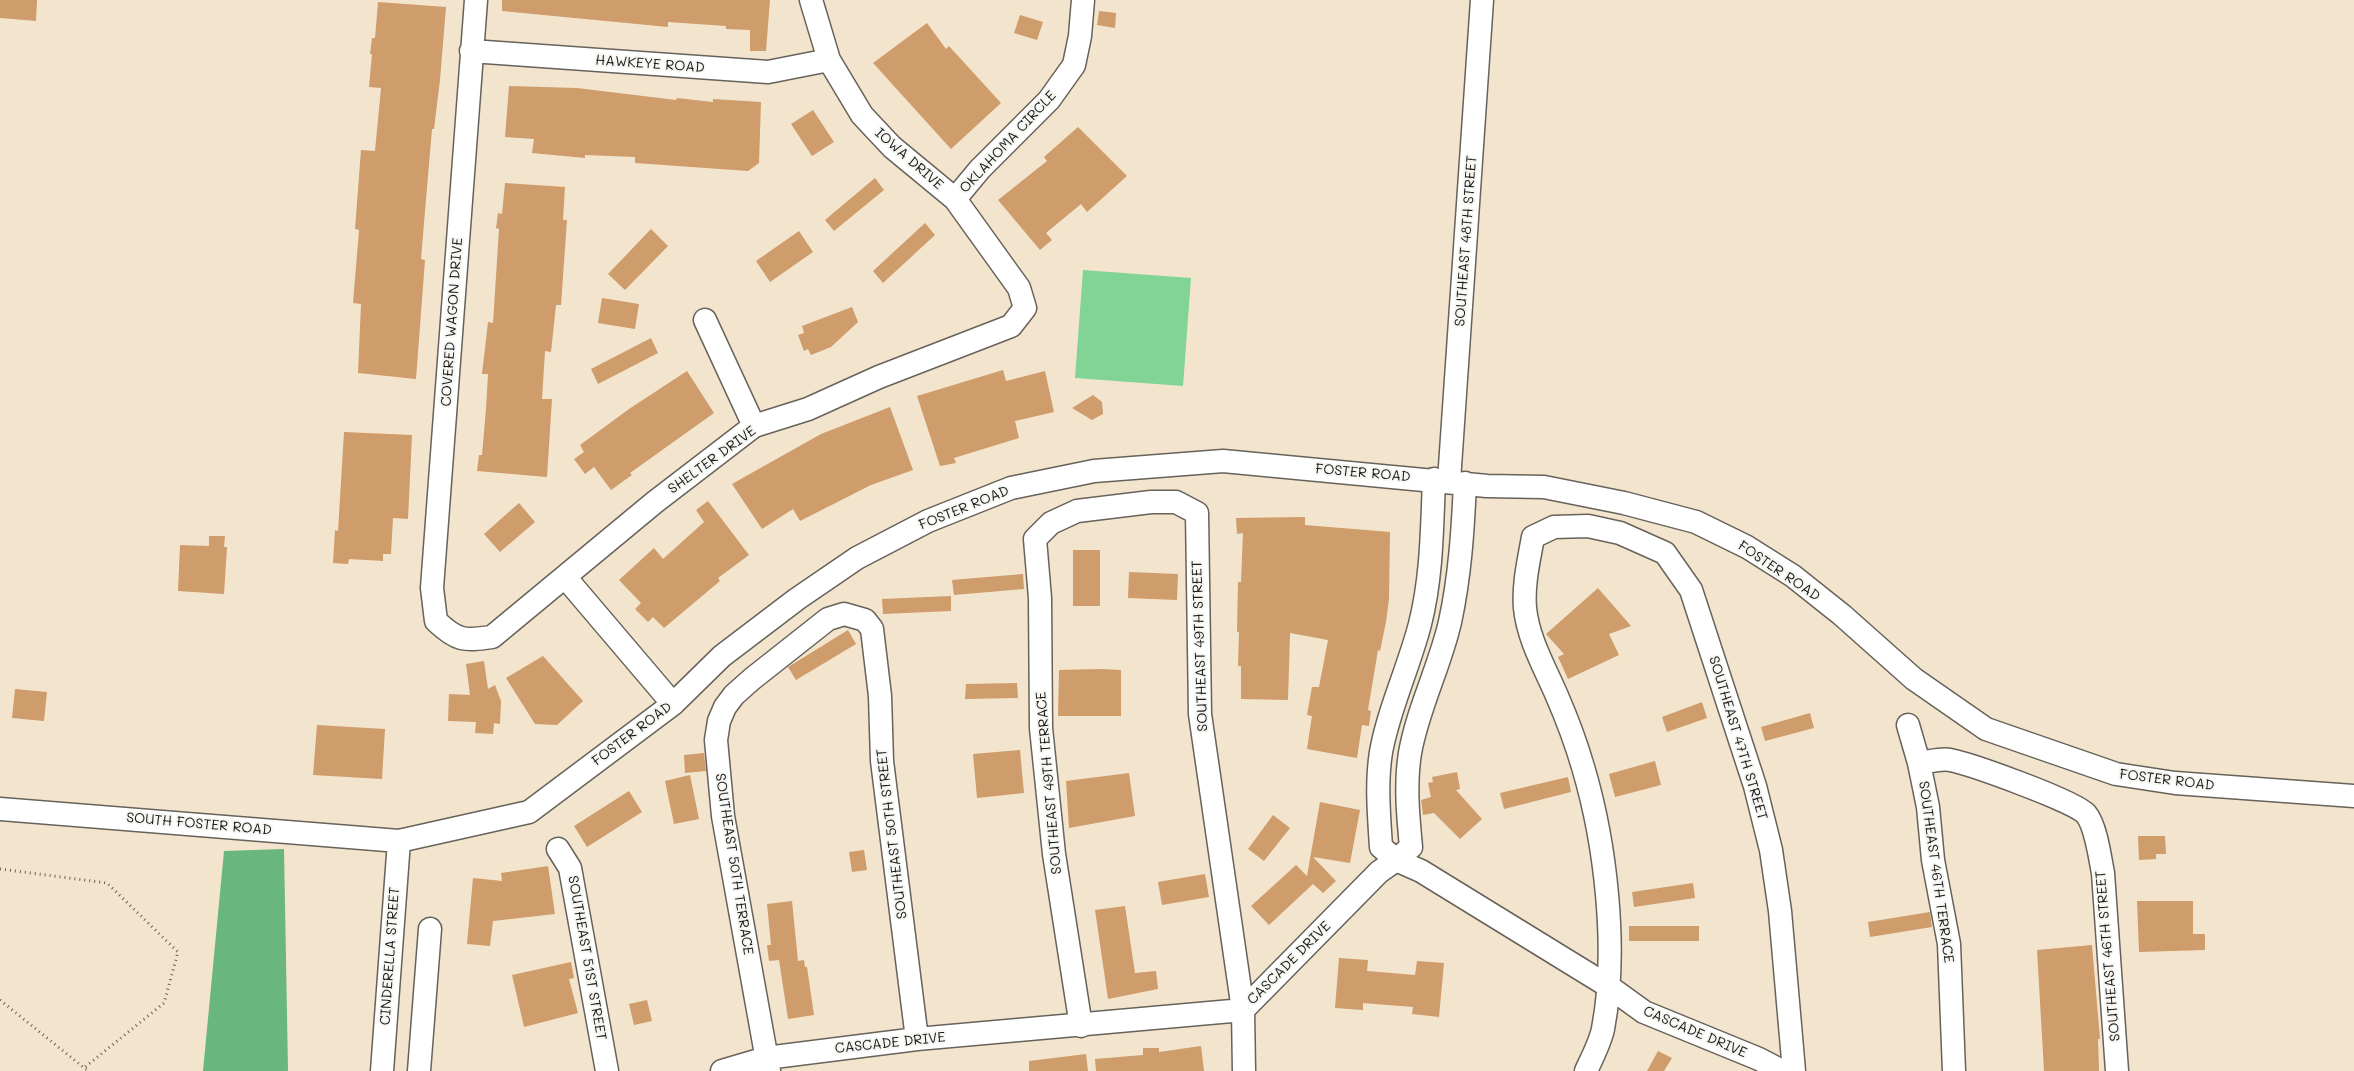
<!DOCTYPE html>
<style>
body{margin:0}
canvas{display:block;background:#f3e4cd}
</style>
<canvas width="2354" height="1071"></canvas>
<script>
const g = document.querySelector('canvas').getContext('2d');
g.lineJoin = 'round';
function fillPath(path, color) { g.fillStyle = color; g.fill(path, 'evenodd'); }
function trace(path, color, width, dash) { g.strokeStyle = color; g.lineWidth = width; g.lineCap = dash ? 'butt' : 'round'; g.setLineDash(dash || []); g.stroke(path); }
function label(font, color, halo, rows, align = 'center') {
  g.font = font + ' Mali,sans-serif'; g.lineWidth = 4; g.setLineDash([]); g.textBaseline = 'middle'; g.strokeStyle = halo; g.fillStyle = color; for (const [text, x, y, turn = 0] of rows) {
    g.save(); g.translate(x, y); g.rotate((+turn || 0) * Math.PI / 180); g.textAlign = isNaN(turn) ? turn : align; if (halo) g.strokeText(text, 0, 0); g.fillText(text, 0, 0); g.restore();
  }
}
const green = new Path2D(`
 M1083,270L1191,278L1183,386L1075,378Z`);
const forest = new Path2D(`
 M284,849L288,1071H203L224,851Z`);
const building = new Path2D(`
 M0,0H37L36,21L0,18Z
 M502,0H770L766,51H750V30L726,29V26L668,22V27L502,11Z
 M378,2L446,7L440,80L434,129H432L424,223L421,259L425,260L416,379L358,373L361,304L353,303L359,230L355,229L361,150L375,151L381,88L369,87L372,54H370L372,38H375Z
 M1099,11L1116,13L1115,28L1097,25Z
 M1020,15L1043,22L1037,40L1014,33Z
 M927,23L946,49L949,46L1001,103L951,149L873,63Z
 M509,86L577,88L676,100L677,98L713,102V99L761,102L759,163L748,171L635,163V157L585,155V158L532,153L534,139L505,137Z
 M813,110L834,142L812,156L791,124Z
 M1078,127L1127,176L1087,212L1081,204L1046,233L1052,240L1040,250L998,200L1047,161L1044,157Z
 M875,178L884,190L834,231L825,220Z
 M505,183L565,187L563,220H567L561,305H556L551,352L545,351L542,399H552L547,477L477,471L479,455H482L486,409L488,374H482L488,322L493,323L499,229L496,228L498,213L502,214Z
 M925,223L935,235L883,283L873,271Z
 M651,229L668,246L625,290L608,274Z
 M799,231L813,252L770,282L756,261Z
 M602,298L639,304L635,329L598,323Z
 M852,307L858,322L831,347L811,355L808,349L804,351L798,335L804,333L802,326Z
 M651,338L658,353L598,384L591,369Z
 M1003,370L1006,381L1045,371L1054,412L1015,421L1019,438L954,458L956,463L940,466L917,396Z
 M687,371L714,413L630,473L632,475L611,490L594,467L585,474L574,459L584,452L580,445L629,409Z
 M1093,395L1102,402L1103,414L1092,420L1072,408Z
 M890,407L913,470L871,485L800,521L793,509L762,529L732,484L821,434Z
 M344,432L412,435L408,519L393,518L391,554H383V561L349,559L348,564L333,563L335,530L338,531Z
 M708,501L749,555L718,578L720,581L664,628L653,617L648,622L635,609L641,603L619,580L654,548L663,559L704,522L696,510Z
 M519,503L535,522L500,552L484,534Z
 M1305,517V525L1390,532L1389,599L1386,622L1380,651L1378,650L1368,710L1371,711L1369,726L1362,725L1357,758L1307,749L1312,716L1307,715L1312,687H1319L1328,640L1290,633L1288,700L1241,699V666H1238L1239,632H1237L1238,582H1241L1243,533L1237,534L1236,518Z
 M209,536H225L224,547H227L224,594L178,591L180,545L209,546Z
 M1073,550H1100V606H1073Z
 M1129,572L1178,574L1177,600L1128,598Z
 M1023,574L1024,589L954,595L952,580Z
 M1598,588L1631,626L1609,634L1619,655L1568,679L1558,657L1564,654L1546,634Z
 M951,596V611L883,614L882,599Z
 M848,630L856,644L796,680L788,667Z
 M543,656L583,701L557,725L535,724L506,678Z
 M484,661L488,689L495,685L501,701L500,724L494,723L493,734L475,733L476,722L448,721L449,694L470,695L466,664Z
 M1100,669L1121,670V716H1058L1059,670Z
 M1017,683L1018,698L965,699L966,684Z
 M15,689L47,692L44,721L12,718Z
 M1702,702L1707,718L1667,732L1662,717Z
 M1810,713L1814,728L1765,741L1761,727Z
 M317,725L385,729L382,779L313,775Z
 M1020,750L1024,793L977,798L973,754Z
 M704,753L706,771L685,773L684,755Z
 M1655,761L1661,785L1615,797L1609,774Z
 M1457,772L1460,789L1456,790L1482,819L1460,839L1434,813L1423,815L1421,800L1431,797L1428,783L1433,782L1432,777Z
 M1129,773L1135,816L1069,828L1066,781Z
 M690,775L699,819L674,824L665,781Z
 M1568,777L1571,792L1504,809L1500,793Z
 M629,791L642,812L587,847L574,826Z
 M1320,802L1360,810L1350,863L1313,857L1336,881L1323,893L1313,884L1269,925L1251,906L1296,865L1307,876Z
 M1273,815L1290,828L1264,861L1248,849Z
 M2138,836H2165L2166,854H2156V859L2139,860Z
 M864,850L867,870L852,872L849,852Z
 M548,866L555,914L493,921L490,946L467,944L473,878L502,881L501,873Z
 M1205,874L1209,897L1162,905L1158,882Z
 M1693,883L1695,898L1634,907L1632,892Z
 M792,901L798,961L804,960L805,967H807L814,1015L788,1019L779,960L769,961L767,945H771L767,904Z
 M2137,901H2193V934H2205V950L2139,952Z
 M1125,906L1135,973L1156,971L1158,989L1108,999L1095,910Z
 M1930,912L1932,927L1870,937L1868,922Z
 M1629,926H1699V941H1629Z
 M2092,945L2100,1039H2098L2099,1071H2044L2037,950Z
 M1339,958L1368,960L1367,971L1415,975L1417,961L1444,963L1439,1017L1412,1014L1413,1007L1363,1003V1010L1335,1008Z
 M571,962L574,978L569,979L578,1013L524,1027L512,975Z
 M647,1000L652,1021L634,1025L629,1004Z
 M1201,1046L1204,1071H1096L1095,1059L1143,1055V1048H1159V1052Z
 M1658,1051L1672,1058L1664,1071H1647Z
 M1086,1054L1088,1071H1029V1061Z`);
const path = new Path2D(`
 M0,869L107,883L178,952L164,1003L84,1068
 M0,1000L88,1071`);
const street = new Path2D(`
 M476,0L432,588L436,621C457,641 464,641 492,637L655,502L754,426L808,409L879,377L1011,326L1025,308L1019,288L955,199L892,147L862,115L829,60L811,0
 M471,51L768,72L829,60
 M955,199L980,169L1049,100L1074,65L1080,36L1083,0
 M705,320L754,426
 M1434,479C1432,527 1432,577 1420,624C1409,667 1389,708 1381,752C1376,783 1379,816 1381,847L1396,860L1421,871L1608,986L1644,1012L1759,1059L1782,1071
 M1449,481L1482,0
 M565,577L673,704
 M1908,725L1919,763L1928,807L1933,860L1949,944L1954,1071
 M1919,763C1929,762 1941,758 1950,760C1971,764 2074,801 2086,814C2096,826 2100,858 2103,873L2117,1071
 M0,809L399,841L529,812L673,704L722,656L797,599L857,558L928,521L1011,488L1094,471L1223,461L1487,486L1544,487L1624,503L1696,522L1747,547L1793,576L1842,615L1914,679L1986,729L2116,774L2175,783L2354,796
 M558,849L570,868L607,1071
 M1081,1026L1054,854L1041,728L1040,598L1035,539L1051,523L1077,511L1151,502H1176L1197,513L1200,714L1243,1010L1244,1071
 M382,1071L399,841
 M419,1071L430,929
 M722,1071L766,1058L917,1039L1243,1010L1379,872L1396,860L1411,847C1408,816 1405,784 1410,753C1418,708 1440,666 1450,622C1460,576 1463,529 1465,483
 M769,1071L723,816L716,740L719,721L725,707L734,695L752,679L828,619L844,614L865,620L872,629L880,696L882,761L917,1039
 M1586,1071C1592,1058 1600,1043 1603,1029C1618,950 1606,844 1583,767C1576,743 1567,719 1557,696C1545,668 1528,639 1525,608C1523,584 1529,560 1533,537L1554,527L1588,526L1620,533L1665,553L1691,590L1755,786L1771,850L1780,911L1794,1071`);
const streetNames = [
 ["HAWKEYE ROAD",650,64,4],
 ["OKLAHOMA CIRCLE",1008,142,-47],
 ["IOWA DRIVE",909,159,41],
 ["SOUTHEAST 48TH STREET",1466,241,-86],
 ["COVERED WAGON DRIVE",452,322,-86],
 ["SHELTER DRIVE",712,460,-36],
 ["FOSTER ROAD",1363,473,5],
 ["FOSTER ROAD",964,508,-22],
 ["FOSTER ROAD",1779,571,34],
 ["SOUTHEAST 49TH STREET",1200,646,-92],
 ["FOSTER ROAD",632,734,-37],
 ["SOUTHEAST 47TH STREET",1738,738,73],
 ["FOSTER ROAD",2167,780,7],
 ["SOUTHEAST 49TH TERRACE",1049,783,-95],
 ["SOUTH FOSTER ROAD",199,824,5],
 ["SOUTHEAST 50TH STREET",892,834,-97],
 ["SOUTHEAST 50TH TERRACE",734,864,81],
 ["SOUTHEAST 46TH TERRACE",1936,872,82],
 ["CINDERELLA STREET",390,956,-86],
 ["SOUTHEAST 46TH STREET",2108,956,-95],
 ["SOUTHEAST 51ST STREET",587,958,80],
 ["CASCADE DRIVE",1289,963,-45],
 ["CASCADE DRIVE",1695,1032,23],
 ["CASCADE DRIVE",890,1043,-6]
];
fillPath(green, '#82d496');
fillPath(forest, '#69b67f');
fillPath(building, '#cf9c6b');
trace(street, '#67625a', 25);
trace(path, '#67625a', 3, [1, 4]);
trace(street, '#fff', 22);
label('14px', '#1c1c1c', '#f6f6f2', streetNames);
</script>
